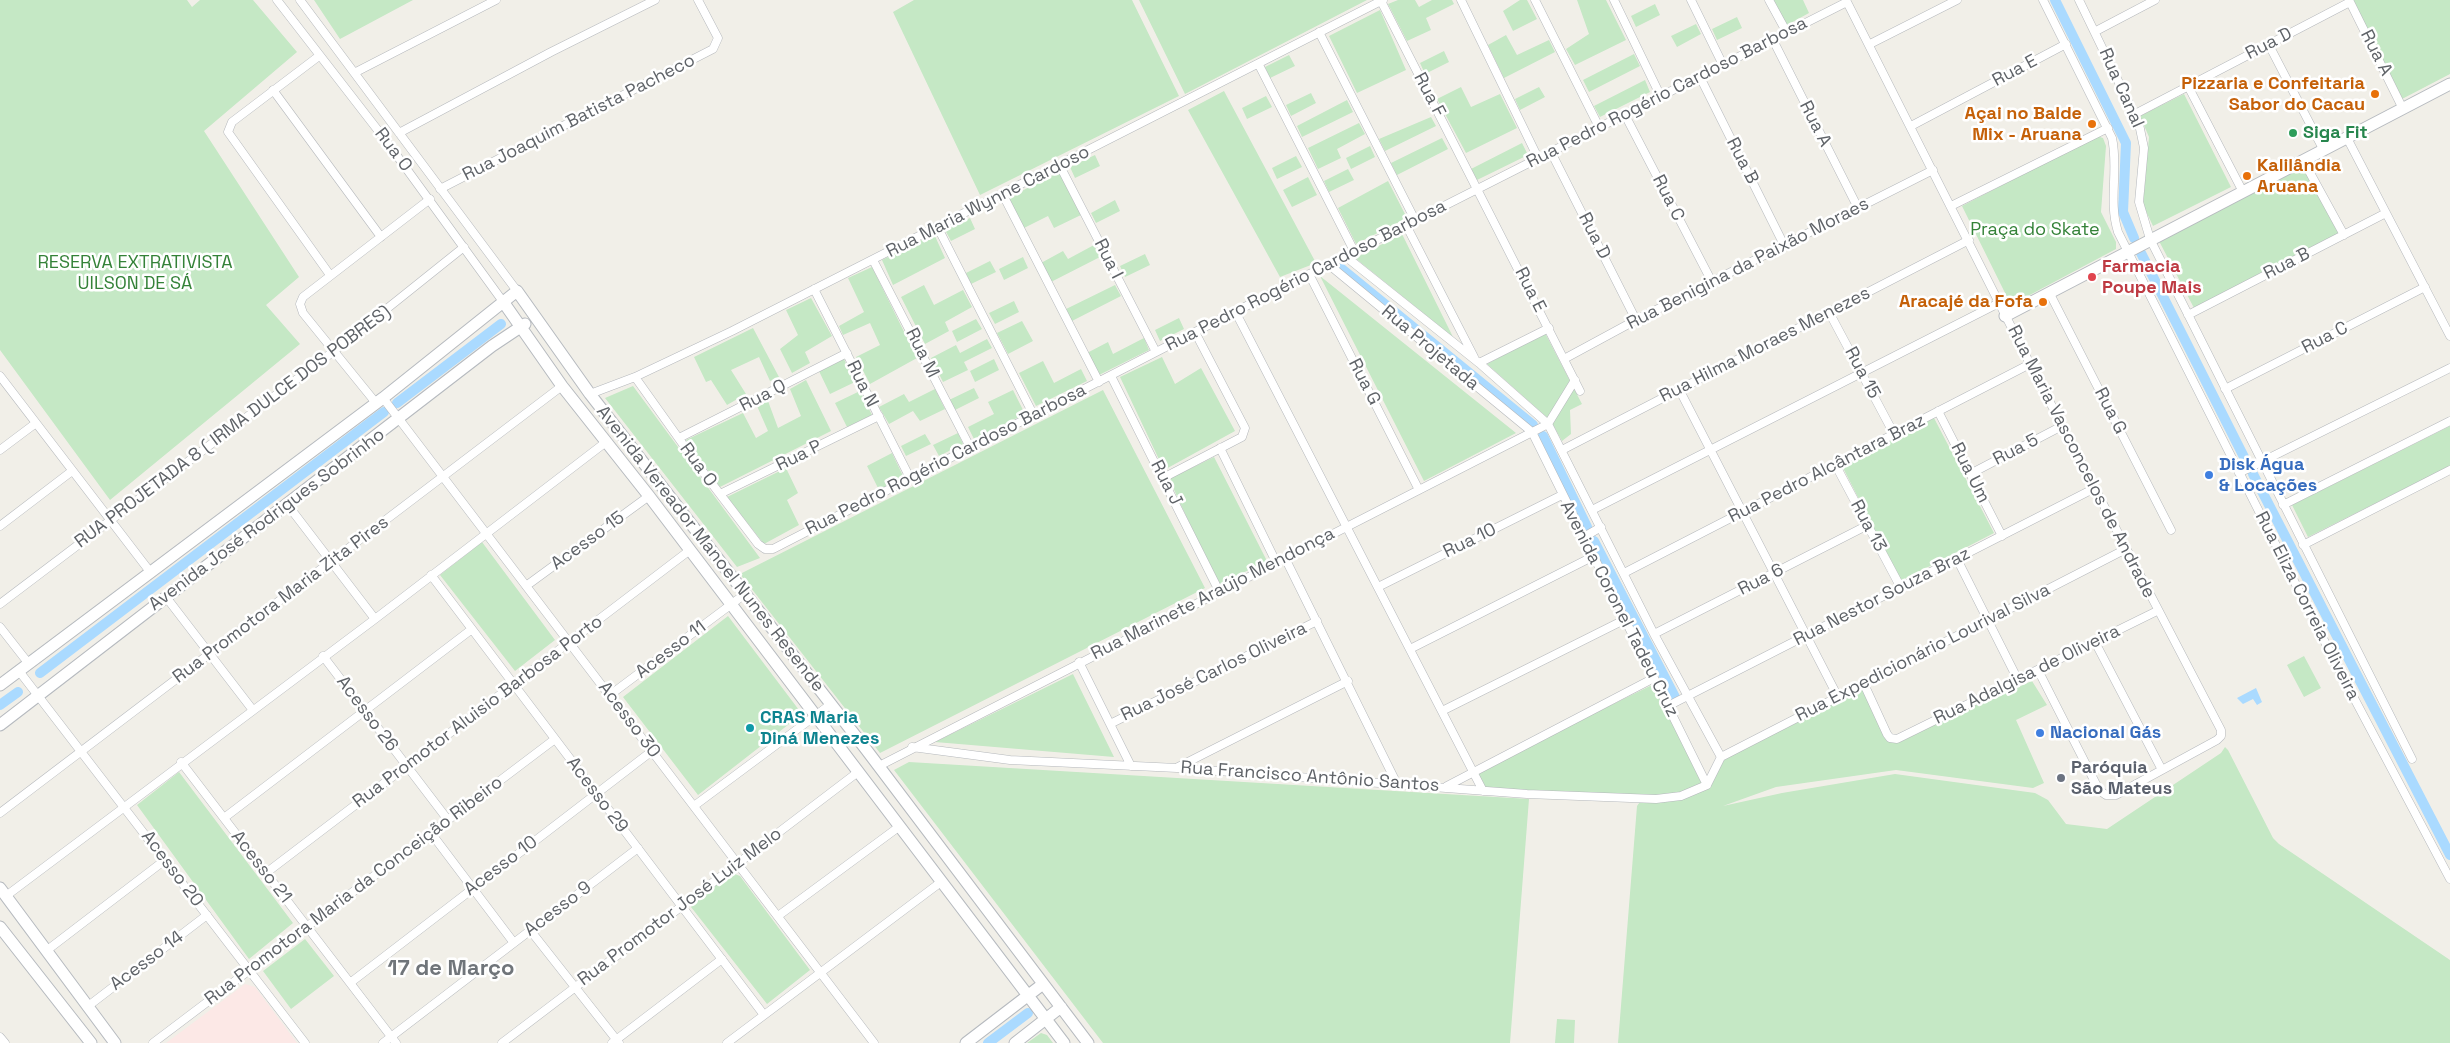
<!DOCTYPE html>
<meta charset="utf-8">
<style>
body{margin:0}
canvas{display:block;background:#f1efe8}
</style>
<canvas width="2450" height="1043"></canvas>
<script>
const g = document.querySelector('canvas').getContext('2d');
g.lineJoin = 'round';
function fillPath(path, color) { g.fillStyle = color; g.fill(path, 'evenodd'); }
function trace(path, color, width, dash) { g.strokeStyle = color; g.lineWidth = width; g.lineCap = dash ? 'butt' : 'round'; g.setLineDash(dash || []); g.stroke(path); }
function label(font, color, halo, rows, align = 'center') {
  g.font = font + ' "Space Grotesk",sans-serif'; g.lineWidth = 5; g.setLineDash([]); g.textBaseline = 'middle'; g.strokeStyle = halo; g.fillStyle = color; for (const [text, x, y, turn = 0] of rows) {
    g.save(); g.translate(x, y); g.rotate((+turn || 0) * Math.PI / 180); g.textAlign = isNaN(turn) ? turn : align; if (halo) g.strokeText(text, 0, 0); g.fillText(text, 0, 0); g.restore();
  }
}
const medical = new Path2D(`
 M245,984L255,987L297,1043H166Z`);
const green = new Path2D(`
 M0,0H187L192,7L200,0H253L297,52L204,131L299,277L266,305L300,344L110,500L0,350Z
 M314,0H413L340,39Z
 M914,0H1132L1179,96L980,195L893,12Z
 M1139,0H1367L1185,94Z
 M1398,0H1415L1419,7L1432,0H1452L1454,4L1426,18L1431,30L1407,41L1388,4Z
 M1520,0H1527L1537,19L1513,31L1503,11Z
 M1577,0H1606L1626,40L1575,65L1566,49L1589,34Z
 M1773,0H1803L1809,13L1787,25Z
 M2353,0H2450V74L2402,99Z
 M1655,4L1660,15L1636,27L1631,16Z
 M1380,10L1406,70L1357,93L1329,36Z
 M1737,17L1742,28L1717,40L1712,29Z
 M1696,24L1701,34L1677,47L1671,36Z
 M1506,35L1517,55L1549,40L1555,52L1504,78L1488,45Z
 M1444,51L1449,62L1425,74L1420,63Z
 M1634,54L1640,66L1589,92L1583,80Z
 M1289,55L1295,66L1270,78L1265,67Z
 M1645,80L1650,92L1600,117L1594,106Z
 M1461,87L1471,107L1500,94L1517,128L1466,153L1437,99Z
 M1539,87L1545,97L1520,110L1515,99Z
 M1224,91L1316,263L1280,277L1188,110Z
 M1311,93L1316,103L1291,116L1286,105Z
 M2184,94L2231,187L2153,226L2143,205L2149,137L2140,116Z
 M1266,96L1272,107L1247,119L1242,108Z
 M1347,100L1353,112L1302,137L1297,126Z
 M1431,117L1436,126L1385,151L1379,139Z
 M1359,123L1365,134L1337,149L1341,158L1318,169L1308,148Z
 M2097,136L2103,138L2106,146L2101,212L2116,242V249L2011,305L1962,206Z
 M1442,138L1448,149L1397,175L1391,163Z
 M1522,143L1528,155L1477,180L1471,169Z
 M1370,146L1375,157L1351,169L1346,158Z
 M1095,155L1100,166L1075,178L1070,167Z
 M1296,156L1302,167L1277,179L1272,168Z
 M2304,167L2339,234L2194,308L2159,241Z
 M1348,169L1354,180L1329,192L1324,181Z
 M1059,172L1081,215L1054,228L1048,216L1022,229L1008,198Z
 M1308,177L1317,195L1292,207L1283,190Z
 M1388,181L1407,218L1356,244L1338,208Z
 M1115,200L1120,211L1096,223L1091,213Z
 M970,218L975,229L951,241L945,230Z
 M934,234L945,258L893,285L882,260Z
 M1402,234L1453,337L1355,258Z
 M1094,245L1100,257L1049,283L1041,263L1063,251L1068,259Z
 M1145,254L1150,265L1125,277L1120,266Z
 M1023,257L1028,268L1004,280L999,269Z
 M990,261L996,272L971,284L966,273Z
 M872,267L917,358L870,384L856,357L880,345L870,323L843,335L839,326L864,312L848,278Z
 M1320,276L1516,433L1424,481Z
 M924,285L934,305L963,290L972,307L945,322L949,331L925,344L901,297Z
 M1115,285L1121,296L1070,322L1064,310Z
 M811,298L832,336L805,352L810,363L792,373L780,349L798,335L786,310Z
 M1014,301L1019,312L995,324L989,313Z
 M1179,318L1184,329L1160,341L1155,330Z
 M976,319L982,329L957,342L952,331Z
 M1022,321L1033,341L1008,354L997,333Z
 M753,328L779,377L770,381L759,357L731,370L746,394L727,405L711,380L706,382L694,357Z
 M1545,333L1582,404L1570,410L1571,434L1562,441L1551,421L1487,364Z
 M1144,338L1149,350L1099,375L1087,353L1108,342L1113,354Z
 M987,339L992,348L964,362L968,370L943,382L931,358L956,345L960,353Z
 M843,357L855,382L830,394L818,369Z
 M1162,357L1175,384L1201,368L1235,431L1164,470L1120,377Z
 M994,359L999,370L975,382L970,371Z
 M1043,361L1054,383L1081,369L1087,381L1036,406L1019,373Z
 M806,380L831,431L720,487L686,440L743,413L756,438L768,431L757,406L768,401L778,428L801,416L790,389Z
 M633,386L760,558L737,567L605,398Z
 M974,388L979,398L955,410L949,400Z
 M935,389L945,409L920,421L913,411L889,424L879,407L904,394L909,402Z
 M1013,390L1025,414L974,439L968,427L994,414L988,402Z
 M1103,390L1205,588L880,753L740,574Z
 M860,391L872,415L847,427L835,403Z
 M1934,418L1994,533L1901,581L1842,466Z
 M2450,426V466L2308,537L2292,505Z
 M958,433L963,444L939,456L933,445Z
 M925,434L931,444L906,456L901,446Z
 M892,453L904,478L879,490L867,466Z
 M1214,457L1267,561L1218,585L1169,479Z
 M786,468L798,493L787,500L799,525L764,544L727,497Z
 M482,542L555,640L515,671L440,575Z
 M728,616L802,714L698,795L623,697Z
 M2304,656L2321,688L2304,697L2287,665Z
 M1073,674L1114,757L935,742Z
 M2032,681L2047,705L2016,720L2044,783L2033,788L1896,770L1776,787L1723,806L1782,793L1895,774L2035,793L2048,800L2066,824L2107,829L2221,753L2225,747L2228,750L2273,838L2279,844L2450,960V1043H1618L1637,806L1642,799L1483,791L1473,773L1652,685L1707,785L1721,757L1864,684L1887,734L1897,739Z
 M909,762L1529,799L1510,1043H1103L894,770Z
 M179,772L293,923L249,959L137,805Z
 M732,873L740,876L810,970L767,1004L691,907L693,903Z
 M305,939L334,976L291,1009L263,971Z
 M1557,1019L1575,1020L1574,1043H1555Z
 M1041,1033L1047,1035L1053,1043H1027Z`);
const water = new Path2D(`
 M2256,688L2262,702L2257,705L2253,699L2243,704L2237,698Z`);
const canal = new Path2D(`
 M2055,0L2126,143L2123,212L2134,238
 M2141,253L2246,461
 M1338,266L1533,425
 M397,403L501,324
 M1543,436L1587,527
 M2253,474L2450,855
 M1594,541L1676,699
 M40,673L384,412
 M0,705L18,692
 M988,1043L1028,1013`);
const street = new Path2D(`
 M277,0L387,142L504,303
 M300,0L517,291
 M1461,0L1538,158
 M1535,0L1599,127
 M1614,0L1661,97
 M1691,0L1723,65
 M1769,0L1787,33
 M1846,0L2030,364L2221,730V736L2217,740L2116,795H2106L2099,790L2038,670
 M2043,0L2112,138C2119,169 2108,201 2118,232L2337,666L2450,879
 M2079,0L2139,124L2144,148L2139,202L2150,239L2412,759
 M2349,0L2402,107
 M1381,1L1580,391
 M2096,31L2155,0
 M1319,32L1415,220
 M1773,40L1858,208
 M1870,44L1957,0
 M2269,45L2323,149
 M319,56L232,122L228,132L330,275
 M1259,65L1354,251
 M356,72L496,0
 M1700,77L1784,245
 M2188,86L2243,192
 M273,90L381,237
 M2135,114L2350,2
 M1625,115L1712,282
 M1911,126L2066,44
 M399,133L551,52L655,0
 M2346,136L2450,336
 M1551,152L1636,320
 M2303,160L2344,235
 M1060,166L1156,352
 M440,189L713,49L718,38L698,0
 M1003,195L1099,382
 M1951,206L2108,128
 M1406,225L1474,357
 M937,226L1033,414
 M1345,256L1479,363L1548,424L1654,634L1721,757
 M873,260L970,447
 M1328,264L1532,432L1707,785
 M1309,274L1419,490
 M814,289L910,478
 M2049,292L2171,530
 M1235,311L1483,791
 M1829,312L1894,434
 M2188,315L2386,213
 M1564,359L1636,320L1933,170
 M1479,363L1549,328
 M0,376L151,573
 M1111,376L1219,591
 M635,377L697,464L758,544L765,549H773L1195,332L1847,2
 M1679,389L1838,697
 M2225,389L2425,287
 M590,394L635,377L732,331L1383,0
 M383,398L874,1043
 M376,403L303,313L300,304L303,297L430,199
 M1938,411L2002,536
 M1548,424L1575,380
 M679,438L847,353
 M1220,448L1276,562
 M0,450L36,423
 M1562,450L1969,240
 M1835,464L1901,588
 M2239,473L2450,368
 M1970,474L2062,426
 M1163,478L1242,437L1245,428L1195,332
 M720,494L879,416
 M287,504L375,619
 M2283,505L2450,421
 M1592,510L1999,303
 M0,526L72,471
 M1584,537L1601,527
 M2303,545L2450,470
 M1285,558L1397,784
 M1957,559L2018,680
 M1624,573L2030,364
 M431,575L764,1015
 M526,586L649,496
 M1378,587L1562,495
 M166,597L252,709
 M0,604L334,351L464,247
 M0,627L29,664
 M1654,634L1868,525
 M2095,642L2162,770
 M1410,649L1594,556
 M323,656L448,820
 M1079,662L1131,766
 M19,671L305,1043
 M1864,684L1887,734L1890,738L1897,739L2157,611
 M610,695L745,594
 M1668,706L2095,488
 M1442,711L1626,619
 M1110,724L1317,621
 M912,747L1010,760L1177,768L1527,794L1656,799L1681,796L1707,785
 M1721,757L2126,549
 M181,762L396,1043
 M879,766L1548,424
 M1178,767L1348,681
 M1707,785L1721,757
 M1447,786L1654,678
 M694,806L831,704
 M0,813L562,386
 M224,818L472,629
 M431,833L514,943
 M266,873L690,550
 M6,896L375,619L606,442
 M778,916L900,826
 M530,930L619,1043
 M46,951L165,860
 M350,983L652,751
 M87,1007L207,915
 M0,1037L5,1043
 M153,1043L555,739
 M383,1043L638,848
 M502,1043L858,772
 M612,1043L722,959
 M727,1043L941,882`);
const secondary = new Path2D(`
 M504,303L562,386L649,496L1064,1043
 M2005,316L2450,84
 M0,685L383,398L517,291L590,394L865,748L1088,1043
 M0,725L492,346L525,324
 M0,888L115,1043
 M0,927L91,1043
 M966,1043L1043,984
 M1015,1043L1061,1007`);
const markers = [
 [2375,94,5,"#e8710a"],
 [2092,124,5,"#e8710a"],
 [2293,133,5,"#2e9e5b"],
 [2247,176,5,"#e8710a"],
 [2092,277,5,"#e0444e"],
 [2043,302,5,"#e8710a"],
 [2209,475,5,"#3f7fe0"],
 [750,728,5,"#0f9aa8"],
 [2040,733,5,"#3f7fe0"],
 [2061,778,5,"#6b7280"]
];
const streetNames = [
 ["Rua D",2269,44,-27],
 ["Rua A",2376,53,63],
 ["Rua E",2015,71,-28],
 ["Rua Canal",2121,88,66],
 ["Rua Pedro Rogério Cardoso Barbosa",1667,93,-27],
 ["Rua F",1429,95,62],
 ["Rua Joaquim Batista Pacheco",579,118,-27],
 ["Rua A",1815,124,63],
 ["Rua O",393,150,53],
 ["Rua B",1742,161,63],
 ["Rua C",1668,198,63],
 ["Rua Maria Wynne Cardoso",988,202,-27],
 ["Rua D",1594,236,63],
 ["Rua I",1108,259,63],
 ["Rua Benigina da Paixão Moraes",1748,264,-27],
 ["Rua B",2287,264,-27],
 ["Rua Pedro Rogério Cardoso Barbosa",1306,276,-27],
 ["Rua E",1530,290,63],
 ["Rua C",2325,338,-27],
 ["Rua Hilma Moraes Menezes",1765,345,-27],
 ["Rua Projetada",1430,348,40],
 ["Rua M",922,353,63],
 ["Rua 15",1862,373,62],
 ["Rua G",1364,382,63],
 ["Rua N",862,384,64],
 ["Rua Q",763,396,-27],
 ["Rua G",2110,411,63],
 ["RUA PROJETADA 8 ( IRMA DULCE DOS POBRES)",233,427,-37],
 ["Rua 5",2016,450,-27],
 ["Rua P",799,456,-26],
 ["Rua Pedro Rogério Cardoso Barbosa",946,460,-27],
 ["Rua Maria Vasconcelos de Andrade",2081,462,63],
 ["Rua O",698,465,54],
 ["Rua Pedro Alcântara Braz",1827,469,-27],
 ["Rua Um",1970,473,63],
 ["Rua J",1166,483,63],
 ["Avenida José Rodrigues Sobrinho",267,520,-37],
 ["Rua 13",1868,526,62],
 ["Acesso 15",588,541,-36],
 ["Rua 10",1470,541,-26],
 ["Avenida Vereador Manoel Nunes Resende",710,549,52],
 ["Rua 6",1761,580,-27],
 ["Rua Marinete Araújo Mendonça",1213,594,-27],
 ["Rua Nestor Souza Braz",1882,597,-27],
 ["Rua Promotora Maria Zita Pires",281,600,-37],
 ["Rua Eliza Correia Oliveira",2307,606,63],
 ["Avenida Coronel Tadeu Cruz",1619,609,63],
 ["Acesso 11",671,650,-37],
 ["Rua Expedicionário Lourival Silva",1923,653,-27],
 ["Rua José Carlos Oliveira",1214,672,-26],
 ["Rua Adalgisa de Oliveira",2027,675,-26],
 ["Rua Promotor Aluisio Barbosa Porto",478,712,-37],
 ["Acesso 26",367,714,53],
 ["Acesso 30",629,720,53],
 ["Rua Francisco Antônio Santos",1310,777,4],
 ["Acesso 29",597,795,53],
 ["Acesso 10",501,866,-37],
 ["Acesso 21",261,867,52],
 ["Acesso 20",172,869,53],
 ["Rua Promotora Maria da Conceição Ribeiro",354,891,-37],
 ["Rua Promotor José Luiz Melo",680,907,-37],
 ["Acesso 9",558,909,-37],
 ["Acesso 14",147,961,-37]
];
const foodNames = [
 ["Pizzaria e Confeitaria",2365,84],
 ["Sabor do Cacau",2365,105],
 ["Açai no Balde",2082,114],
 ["Mix - Aruana",2082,135],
 ["Kalilândia",2257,166,"left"],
 ["Aruana",2257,187,"left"],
 ["Aracajé da Fofa",2033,302]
];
const leisureNames = [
 ["Siga Fit",2303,133]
];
const parkNames = [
 ["Praça do Skate",2035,230],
 ["RESERVA EXTRATIVISTA",135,263],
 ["UILSON DE SÁ",135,284]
];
const healthNames = [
 ["Farmacia",2102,267],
 ["Poupe Mais",2102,288]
];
const shopNames = [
 ["Disk Água",2219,465],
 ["& Locações",2219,486],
 ["Nacional Gás",2050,733]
];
const cultureNames = [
 ["CRAS Maria",760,718],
 ["Diná Menezes",760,739]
];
const worshipNames = [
 ["Paróquia",2071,768],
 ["São Mateus",2071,789]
];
const districtNames = [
 ["17 de Março",451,969]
];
fillPath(medical, '#fce8e6');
fillPath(green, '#c5e8c5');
fillPath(water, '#aadaff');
trace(canal, '#aadaff', 10);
trace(street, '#b5b8bc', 9);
trace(secondary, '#b6babf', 13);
trace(street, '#fff', 8);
trace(secondary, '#fff', 11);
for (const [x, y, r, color] of markers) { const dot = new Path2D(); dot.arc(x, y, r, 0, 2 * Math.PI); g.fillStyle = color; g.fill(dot); trace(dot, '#fff', 2); }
label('18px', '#5f6368', '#fff', streetNames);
label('bold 18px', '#c56008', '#fff', foodNames, 'right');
label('bold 18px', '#27864d', '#fff', leisureNames, 'left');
label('18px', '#348238', '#fff', parkNames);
label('bold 18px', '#be3a42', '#fff', healthNames, 'left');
label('bold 18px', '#366cbe', '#fff', shopNames, 'left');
label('bold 18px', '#0d838f', '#fff', cultureNames, 'left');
label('bold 18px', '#5b616d', '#fff', worshipNames, 'left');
label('bold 22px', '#70757a', '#fff', districtNames);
</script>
